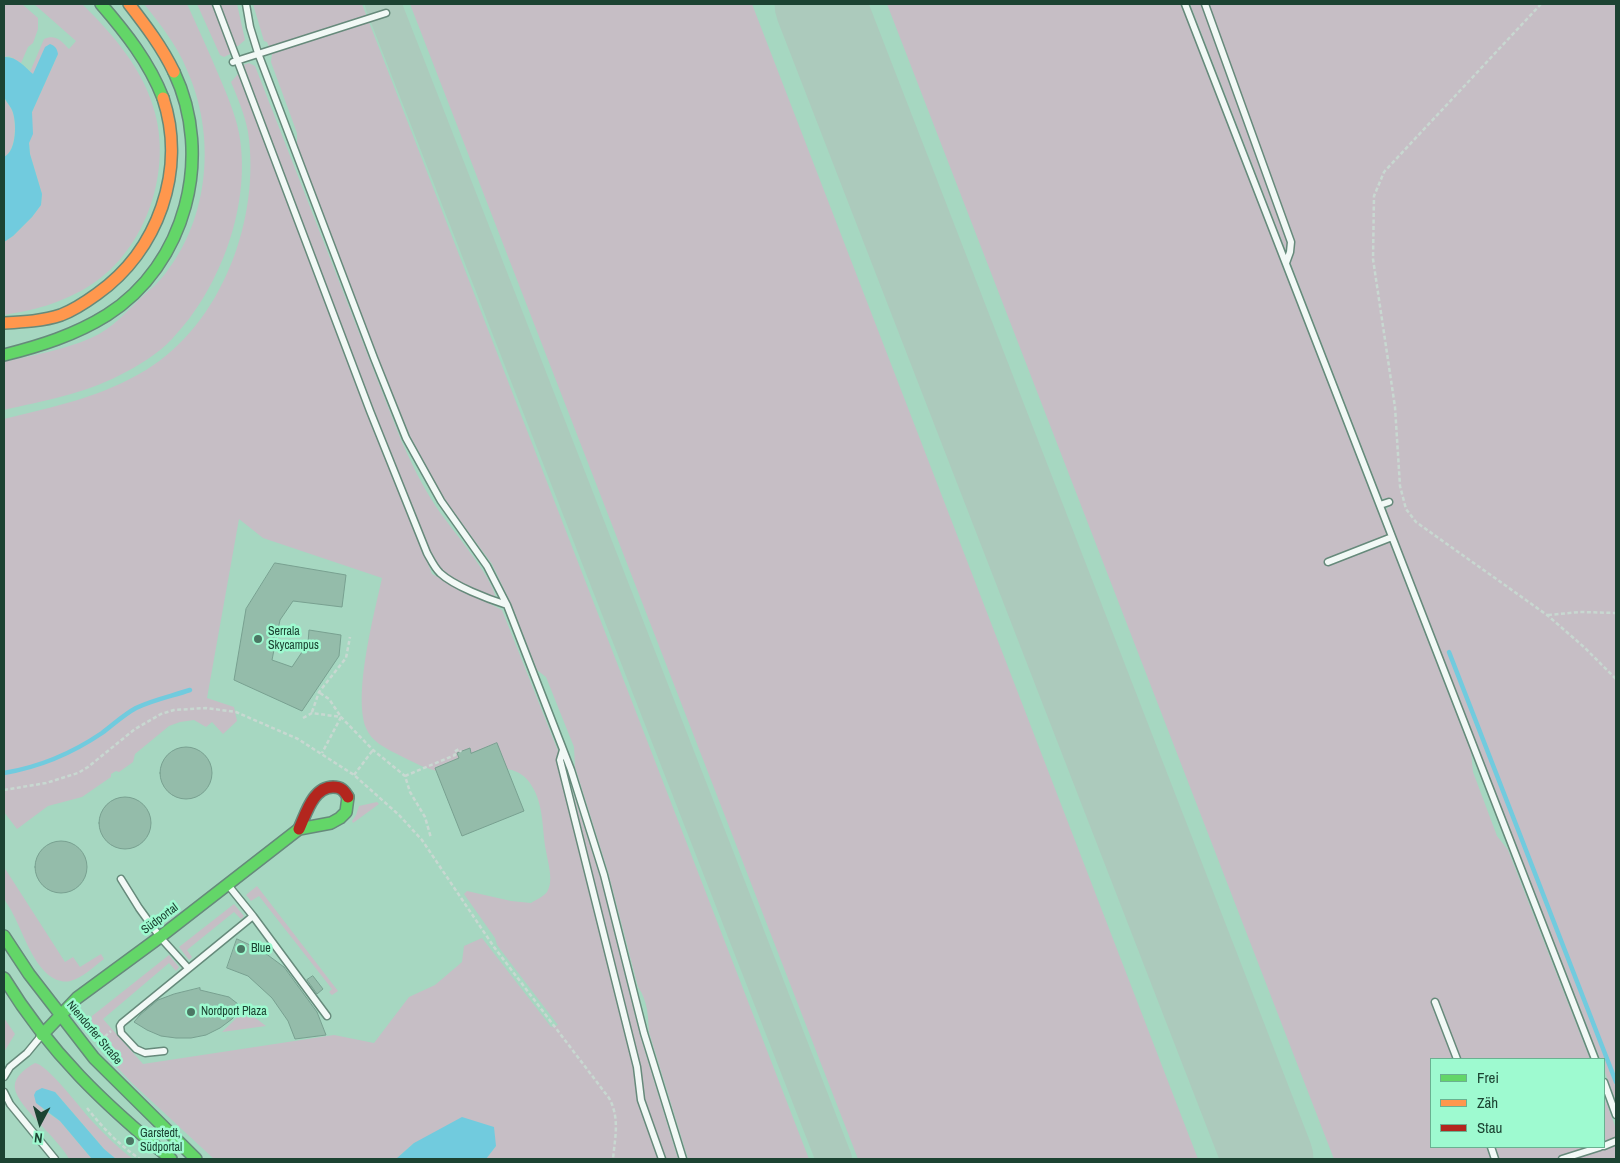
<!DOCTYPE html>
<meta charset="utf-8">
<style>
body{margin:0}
#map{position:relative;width:1620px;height:1163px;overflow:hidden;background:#a6d7c1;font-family:"Archivo Narrow",sans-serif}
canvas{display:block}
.frame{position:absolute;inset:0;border:5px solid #1c4332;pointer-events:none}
.legend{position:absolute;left:1430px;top:1058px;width:175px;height:90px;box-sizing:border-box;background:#9efad0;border:1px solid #6ab191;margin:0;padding:6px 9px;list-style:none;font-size:15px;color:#1c4332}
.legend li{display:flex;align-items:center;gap:10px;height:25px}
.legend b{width:25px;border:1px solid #6ab191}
.north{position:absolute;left:15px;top:1098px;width:50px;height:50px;-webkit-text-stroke:4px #9efad0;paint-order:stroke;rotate:186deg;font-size:14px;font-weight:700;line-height:20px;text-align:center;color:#1c4332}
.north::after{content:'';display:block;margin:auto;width:18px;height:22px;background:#1c4332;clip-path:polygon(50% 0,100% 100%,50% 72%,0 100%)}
</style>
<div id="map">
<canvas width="1620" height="1163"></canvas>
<div class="frame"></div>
<ul class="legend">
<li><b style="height:6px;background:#63d668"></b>Frei</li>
<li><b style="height:6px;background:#ff974d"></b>Zäh</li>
<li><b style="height:6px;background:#b3261e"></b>Stau</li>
</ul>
<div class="north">N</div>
</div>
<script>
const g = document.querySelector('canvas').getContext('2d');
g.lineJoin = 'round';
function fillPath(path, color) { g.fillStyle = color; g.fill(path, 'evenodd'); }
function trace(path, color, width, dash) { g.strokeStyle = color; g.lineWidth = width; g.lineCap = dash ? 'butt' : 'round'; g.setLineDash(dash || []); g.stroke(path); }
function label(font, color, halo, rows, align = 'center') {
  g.font = font + ' "Archivo Narrow",sans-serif'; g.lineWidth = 5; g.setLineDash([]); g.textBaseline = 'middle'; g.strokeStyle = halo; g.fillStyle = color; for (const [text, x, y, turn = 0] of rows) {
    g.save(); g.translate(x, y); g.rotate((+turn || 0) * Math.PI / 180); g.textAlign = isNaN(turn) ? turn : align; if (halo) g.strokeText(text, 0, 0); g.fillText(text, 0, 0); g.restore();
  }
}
const green = new Path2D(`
 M4,4H22L38,18V29L33,43L28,47L21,63L9,56L4,57Z
 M34,4H82C113,34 144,70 155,113C172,176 143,255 86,288C58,304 35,310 4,315V242L13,236L32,217L41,205L42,194L30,154L29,143L32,134V112L58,54L33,74L30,72L44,39C56,34 61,41 69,49L76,41Z
 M144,4H187C198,28 209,52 219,76C227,95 235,113 239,133C252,203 221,288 172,339C158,354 138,366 120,375C84,394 42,401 4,410V362C33,355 64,350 91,338C112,329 127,311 144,295C151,289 159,282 165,274C210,217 216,135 187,70C177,45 160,24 144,4Z
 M197,4H213L232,53L224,57L220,55Z
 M218,4H237L245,40L238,46L234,47Z
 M253,4H362L809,1159H688L649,1032C648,1016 648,1001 638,987L608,872L575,767L574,747L546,677L537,670L512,606L492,564L443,498L410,436L377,357L297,145V133L271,62L272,54L267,42L264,41Z
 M410,4H752L1198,1159H858Z
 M887,4H1181L1471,752L1473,772L1497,836L1508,850L1590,1059H1431V1147H1604V1096L1616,1129V1159H1334Z
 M1190,4H1616V1102L1604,1070V1059H1600L1391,524L1386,509L1390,506L1388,498L1382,499Z
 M249,63L255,66L401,440C411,462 421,484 435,505C449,527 493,576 496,599C474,589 452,581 434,564L372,410L240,66Z
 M238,74L432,574L502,610L566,771L600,876L640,1035L678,1159H486L496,1146L414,1143L396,1159H214L132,1083L100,1049L104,1045C96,1035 90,1029 92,1016L169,955L179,967L176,971L169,963L103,1019L143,1064L334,1035L374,1043L409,997L435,985L462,962L464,946L482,938L548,1023L551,1027L558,1025L497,945L495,938L464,894L467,891L511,901L531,903C536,900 544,896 547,892C554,881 548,863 546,851C542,830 544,807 533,788C516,754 472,774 443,772C429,771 409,760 397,754C385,748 371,741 366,728C353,694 374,615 382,578L263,538L239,519L207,698L234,707L237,721L223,734L212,722L206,727L194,720L180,722L169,726L135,754L133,762L119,772L116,771L111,774V777L82,797L48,806L17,829L4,812V419C53,407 102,397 146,370C222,324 261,218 248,132C245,115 238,99 231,82Z
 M4,98C6,101 9,105 11,108C17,119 17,151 4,157Z
 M377,802L379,804L353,823L352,821L356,815L359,806Z
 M4,867L65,962L73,957L80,967L101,954L104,959C93,967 76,985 61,981C36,976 24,934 13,914C11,909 6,903 4,898C1,889 4,876 4,867Z
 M257,886L338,991L332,995L329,992L332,989L259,896L251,901L246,895Z
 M234,904L244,916L241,919L234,912L187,950L192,957L189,960L179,947Z
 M245,1010L266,1026L222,1032Z
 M4,1018L15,1034L4,1052Z
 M35,1063C47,1064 81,1109 91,1120C104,1134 118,1148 133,1159H116L104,1149L55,1092L42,1109L60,1121L92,1159H69C59,1139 18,1107 15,1089C13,1077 26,1068 35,1063Z`);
const water = new Path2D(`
 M50,44C55,46 57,48 58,54L32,112L33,134L29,143L30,154L42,194L41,205L32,217L13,236L4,242V157C17,151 17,121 12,110C10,105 5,101 4,96C2,84 4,69 4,57C16,56 24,66 33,74L45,47Z
 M42,1088L55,1092L104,1149L116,1159H92L60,1121L36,1103L34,1095L36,1091Z
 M462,1117L494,1127L496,1146L486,1159H396L414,1143Z`);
const stream = new Path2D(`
 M1449,652L1616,1082
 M4,773C40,767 71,754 102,733C113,725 123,715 136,708C152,700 172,696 190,690`);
const taxiway = new Path2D(`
 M383,4L834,1159
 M1231,1064C1240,1099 1245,1123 1242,1159`);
const runway = new Path2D(`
 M820,4L1268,1159`);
const building = new Path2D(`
 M275,563L346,575L342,607L293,601L280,620L272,660L292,667L308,643L309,630L341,635L339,656L302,711L234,680L246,609Z
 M497,743L524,811L462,836L435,768L459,758L457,753L470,748L471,753Z
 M160 773a26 26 0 1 1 52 0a26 26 0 1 1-52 0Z
 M99 823a26 26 0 1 1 52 0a26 26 0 1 1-52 0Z
 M35 867a26 26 0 1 1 52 0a26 26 0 1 1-52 0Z
 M237,939L261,950L284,967L317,1012L326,1035L295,1039L288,1021L272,998L248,976L227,968Z
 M313,976L323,989L317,994L307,980Z
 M200,988V990L229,997L243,1008L232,1019L220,1028L206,1035L191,1038H176L161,1036L147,1030L134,1022L140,1015L158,1000L174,994Z`);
const path = new Path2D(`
 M1541,4L1384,172L1374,196L1373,259L1395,407L1400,486L1406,509L1416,522L1547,615L1584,647L1616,679
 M1548,615L1580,612L1616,613
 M320,693L329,699L341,717L322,753
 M312,712L319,692L346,658L350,637
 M303,718L312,713L341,717L373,750L405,776L410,792L425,817L431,838
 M354,775L373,750
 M405,776L455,755L454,752L459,749L461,752
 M4,790L46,783L78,773L88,767L135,729L161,714L174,710L206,708L236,712L298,739L354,775L399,815L422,840L494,947L609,1098C620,1118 615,1137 613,1159
 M100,1041L111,1031
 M87,1108C103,1128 119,1145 140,1159`);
const lane = new Path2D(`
 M216,4L370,411L427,553C431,560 434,567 440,573C454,586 488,599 507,605
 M246,4L250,27L258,53L374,358L406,438L441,501L487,566L507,605L571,770L604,875L644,1033L683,1159
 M1185,4L1595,1059
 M1205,4L1291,242L1290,252L1286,263
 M233,62L386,13
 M1380,505L1389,502
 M1328,562L1392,537
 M563,750L560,760L637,1067L641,1100L662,1159
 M121,879L139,908L160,937L188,968
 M228,885L253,916L327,1016
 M1435,1002L1457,1059
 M164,1051L145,1053L136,1049L121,1033L120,1026L122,1023L253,916
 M4,1077L10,1067L27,1053L41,1036
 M1604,1082L1616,1115
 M4,1092L10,1104L55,1159
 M1604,1146L1616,1141
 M1491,1147L1495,1159
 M1562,1159L1600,1147`);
const fast = new Path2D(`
 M101,4C126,33 149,62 163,98
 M4,355C40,346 75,335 107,315C186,265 214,156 174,72
 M4,936L29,974L94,1058L196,1159
 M4,978C49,1052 105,1105 171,1159
 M42,1035L77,998L160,937L299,829L331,823L340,818L346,812L348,797`);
const slow = new Path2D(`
 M129,4C146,26 162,47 174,72
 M4,323C23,322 43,321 61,315C74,310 86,302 97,294C158,251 187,170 163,98`);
const jam = new Path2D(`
 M299,829C306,814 313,787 333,787C341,787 344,790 348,797`);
const markers = [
 [258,639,5,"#4c7764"],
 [241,949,5,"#4c7764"],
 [191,1012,5,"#4c7764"],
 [130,1141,5,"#4c7764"]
];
const poiNames = [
 ["Serrala",268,632],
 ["Skycampus",268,646],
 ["Blue",251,949],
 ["Nordport Plaza",201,1012],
 ["Garstedt,",140,1134],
 ["Südportal",140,1148]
];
const streetNames = [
 ["Südportal",160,919,-37],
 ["Niendorfer Straße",94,1033,50]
];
fillPath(green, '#c6bec5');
fillPath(water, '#71cbde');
trace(stream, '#71cbde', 4.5);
trace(taxiway, '#accabc', 36);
trace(runway, '#accabc', 91);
fillPath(building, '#94bcaa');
trace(building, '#78a090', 1);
trace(lane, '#668a7b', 9);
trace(fast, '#668a7b', 14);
trace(slow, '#668a7b', 14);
trace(jam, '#668a7b', 14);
trace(path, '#c8d8d1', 2.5, [4, 2.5]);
trace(lane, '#f2f9f6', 6);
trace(fast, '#63d668', 11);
trace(slow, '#ff974d', 11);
trace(jam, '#b3261e', 11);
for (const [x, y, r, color] of markers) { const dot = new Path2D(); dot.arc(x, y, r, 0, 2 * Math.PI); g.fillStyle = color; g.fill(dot); trace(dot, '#9efad0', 2); }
label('12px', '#1c4332', '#9efad0', poiNames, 'left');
label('12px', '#1c4332', '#9efad0', streetNames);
</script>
